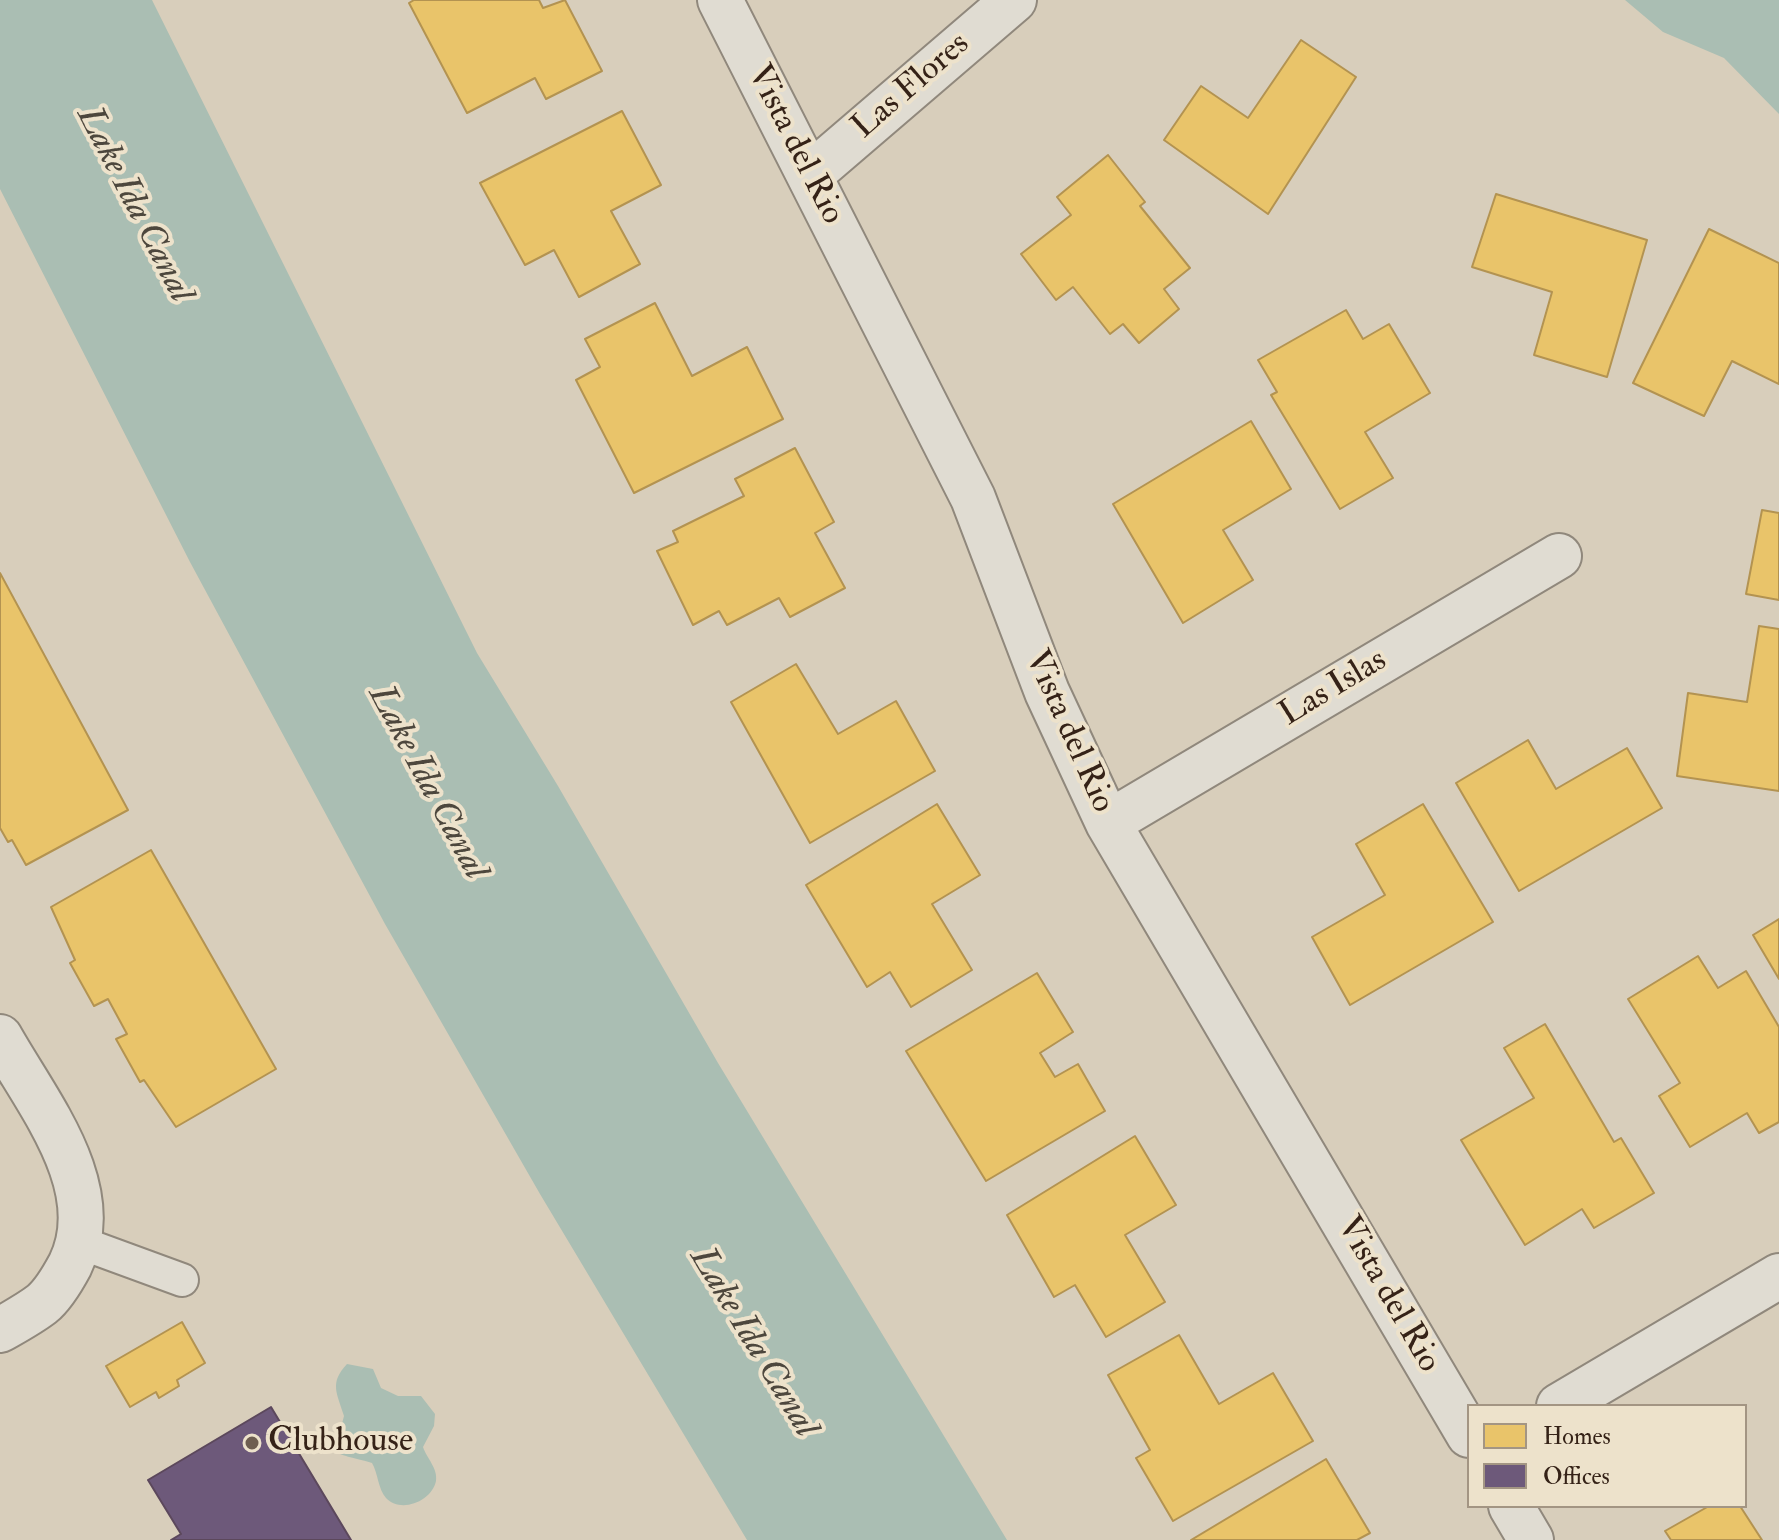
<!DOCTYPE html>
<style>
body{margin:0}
#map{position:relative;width:1779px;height:1540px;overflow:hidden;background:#d8cebb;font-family:"IM FELL Double Pica",serif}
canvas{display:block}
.legend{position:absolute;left:1467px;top:1404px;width:280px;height:104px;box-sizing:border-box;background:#ede2cb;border:2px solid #a39583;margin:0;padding:10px 14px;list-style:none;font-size:24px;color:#352217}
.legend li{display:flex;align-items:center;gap:16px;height:40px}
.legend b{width:40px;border:2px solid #a39583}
</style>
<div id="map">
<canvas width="1779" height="1540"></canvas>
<ul class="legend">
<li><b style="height:22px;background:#e9c46a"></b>Homes</li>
<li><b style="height:22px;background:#6d597a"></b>Offices</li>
</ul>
</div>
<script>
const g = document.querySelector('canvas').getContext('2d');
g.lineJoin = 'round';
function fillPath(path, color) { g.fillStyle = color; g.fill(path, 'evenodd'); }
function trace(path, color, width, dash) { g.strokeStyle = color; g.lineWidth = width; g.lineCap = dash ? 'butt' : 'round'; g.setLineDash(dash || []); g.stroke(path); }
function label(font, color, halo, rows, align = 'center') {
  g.font = font + ' "IM FELL Double Pica",serif'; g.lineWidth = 8; g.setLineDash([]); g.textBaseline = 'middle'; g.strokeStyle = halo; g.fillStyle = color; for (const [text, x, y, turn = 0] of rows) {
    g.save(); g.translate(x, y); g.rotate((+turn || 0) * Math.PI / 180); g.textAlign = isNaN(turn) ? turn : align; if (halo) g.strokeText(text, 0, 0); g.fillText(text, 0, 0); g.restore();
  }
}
const water = new Path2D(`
 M0,0H152L477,653L558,786L718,1063L1007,1540H747L540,1194L385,924L190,562L0,189Z
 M1625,0H1779V114L1724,58L1663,32Z
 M347,1364L373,1369L381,1388L398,1396H421L435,1414L434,1426L423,1447C427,1459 438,1468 436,1481C432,1501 401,1514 386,1498C378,1489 378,1473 372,1463C330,1450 332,1462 344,1416C337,1393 329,1383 347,1364Z`);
const homes = new Path2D(`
 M414,0H539L543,8L565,0L602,71L546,99L535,78L467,113L409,3Z
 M1301,40L1356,77L1268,214L1164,140L1201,86L1248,118Z
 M622,111L661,185L611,211L640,264L579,297L554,250L525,265L480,183Z
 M1108,155L1145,202L1140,206L1190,268L1164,289L1179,309L1139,343L1123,324L1110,334L1073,287L1056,300L1021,254L1071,215L1057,197Z
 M1496,194L1647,240L1607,377L1534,355L1552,292L1472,267Z
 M1709,229L1779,263V384L1732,361L1704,416L1633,383Z
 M655,303L692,376L747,347L783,419L634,493L576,380L600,367L585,339Z
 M1346,310L1363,339L1389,324L1430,393L1365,432L1393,478L1340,509L1271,395L1277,392L1258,360Z
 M1251,421L1291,489L1223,530L1253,580L1183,623L1113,504Z
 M795,448L834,522L815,533L845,588L790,617L779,598L727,625L719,611L693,625L657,551L678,542L673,531L744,496L735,479Z
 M1762,510L1779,513V600L1746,594Z
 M0,573L128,810L26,865L12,840L8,842L0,828Z
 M1759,626L1779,629V791L1677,776L1688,693L1747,702Z
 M796,664L838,734L896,701L935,771L810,843L731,702Z
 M1528,740L1556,789L1627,748L1662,808L1519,891L1456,783Z
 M937,804L980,875L932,904L972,970L911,1007L890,972L867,987L806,885Z
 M1423,804L1493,922L1350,1005L1312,937L1385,895L1356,844Z
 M151,850L276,1069L176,1127L144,1080L140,1082L116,1039L127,1034L108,999L94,1006L70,963L75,960L51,907Z
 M1779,919V979L1753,935Z
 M1698,956L1718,988L1746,971L1779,1027V1122L1759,1133L1747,1113L1690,1147L1659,1096L1680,1083L1628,999Z
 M1037,973L1073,1032L1040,1053L1055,1077L1078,1064L1105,1111L986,1181L906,1051Z
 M1545,1024L1614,1142L1621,1138L1654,1193L1594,1228L1582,1209L1525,1245L1461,1140L1534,1098L1504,1048Z
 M1135,1136L1176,1205L1125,1235L1165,1302L1106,1337L1075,1285L1054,1297L1007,1215Z
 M182,1322L205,1363L177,1380L179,1386L159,1398L156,1392L130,1407L106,1366Z
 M1179,1335L1219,1404L1273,1373L1313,1441L1173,1521L1136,1458L1150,1450L1108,1375Z
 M1326,1459L1370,1533L1357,1540H1191Z
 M1709,1506H1740L1762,1540H1671L1665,1531Z`);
const offices = new Path2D(`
 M271,1407L351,1540H171L181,1534L148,1480Z`);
const lane = new Path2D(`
 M81,1243L182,1280`);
const street = new Path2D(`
 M720,0L973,498L1047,692L1108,823L1469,1435
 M810,175L1014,0
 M1108,823L1559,556
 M0,1037C37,1103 108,1188 70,1265C63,1278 53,1295 42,1304C29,1314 14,1322 0,1330
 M1559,1406L1779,1276
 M1511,1506L1531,1540`);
const markers = [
 [252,1443,8,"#6e5e50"]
];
const streetNames = [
 ["Las Flores",912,87,-41],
 ["Vista del Rio",794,145,63],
 ["Las Islas",1334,689,-31],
 ["Vista del Rio",1068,732,66],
 ["Vista del Rio",1387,1295,60]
];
const poiNames = [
 ["Clubhouse",268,1443]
];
const waterNames = [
 ["Lake Ida Canal",133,205,63],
 ["Lake Ida Canal",426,783,62],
 ["Lake Ida Canal",752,1343,59]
];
fillPath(water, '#aabeb3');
fillPath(homes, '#e9c46a');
trace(homes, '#b39351', 2);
fillPath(offices, '#6d597a');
trace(offices, '#5c485c', 2);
trace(lane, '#90887c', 36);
trace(street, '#90887c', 48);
trace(lane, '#e0dcd2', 32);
trace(street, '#e0dcd2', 44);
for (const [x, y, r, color] of markers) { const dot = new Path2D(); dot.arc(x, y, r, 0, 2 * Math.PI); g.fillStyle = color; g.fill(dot); trace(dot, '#ede2cb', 3); }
label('34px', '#352217', '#ede2cb', streetNames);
label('34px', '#352217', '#ede2cb', poiNames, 'left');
label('italic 36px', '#4d473d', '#ede2cb', waterNames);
</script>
